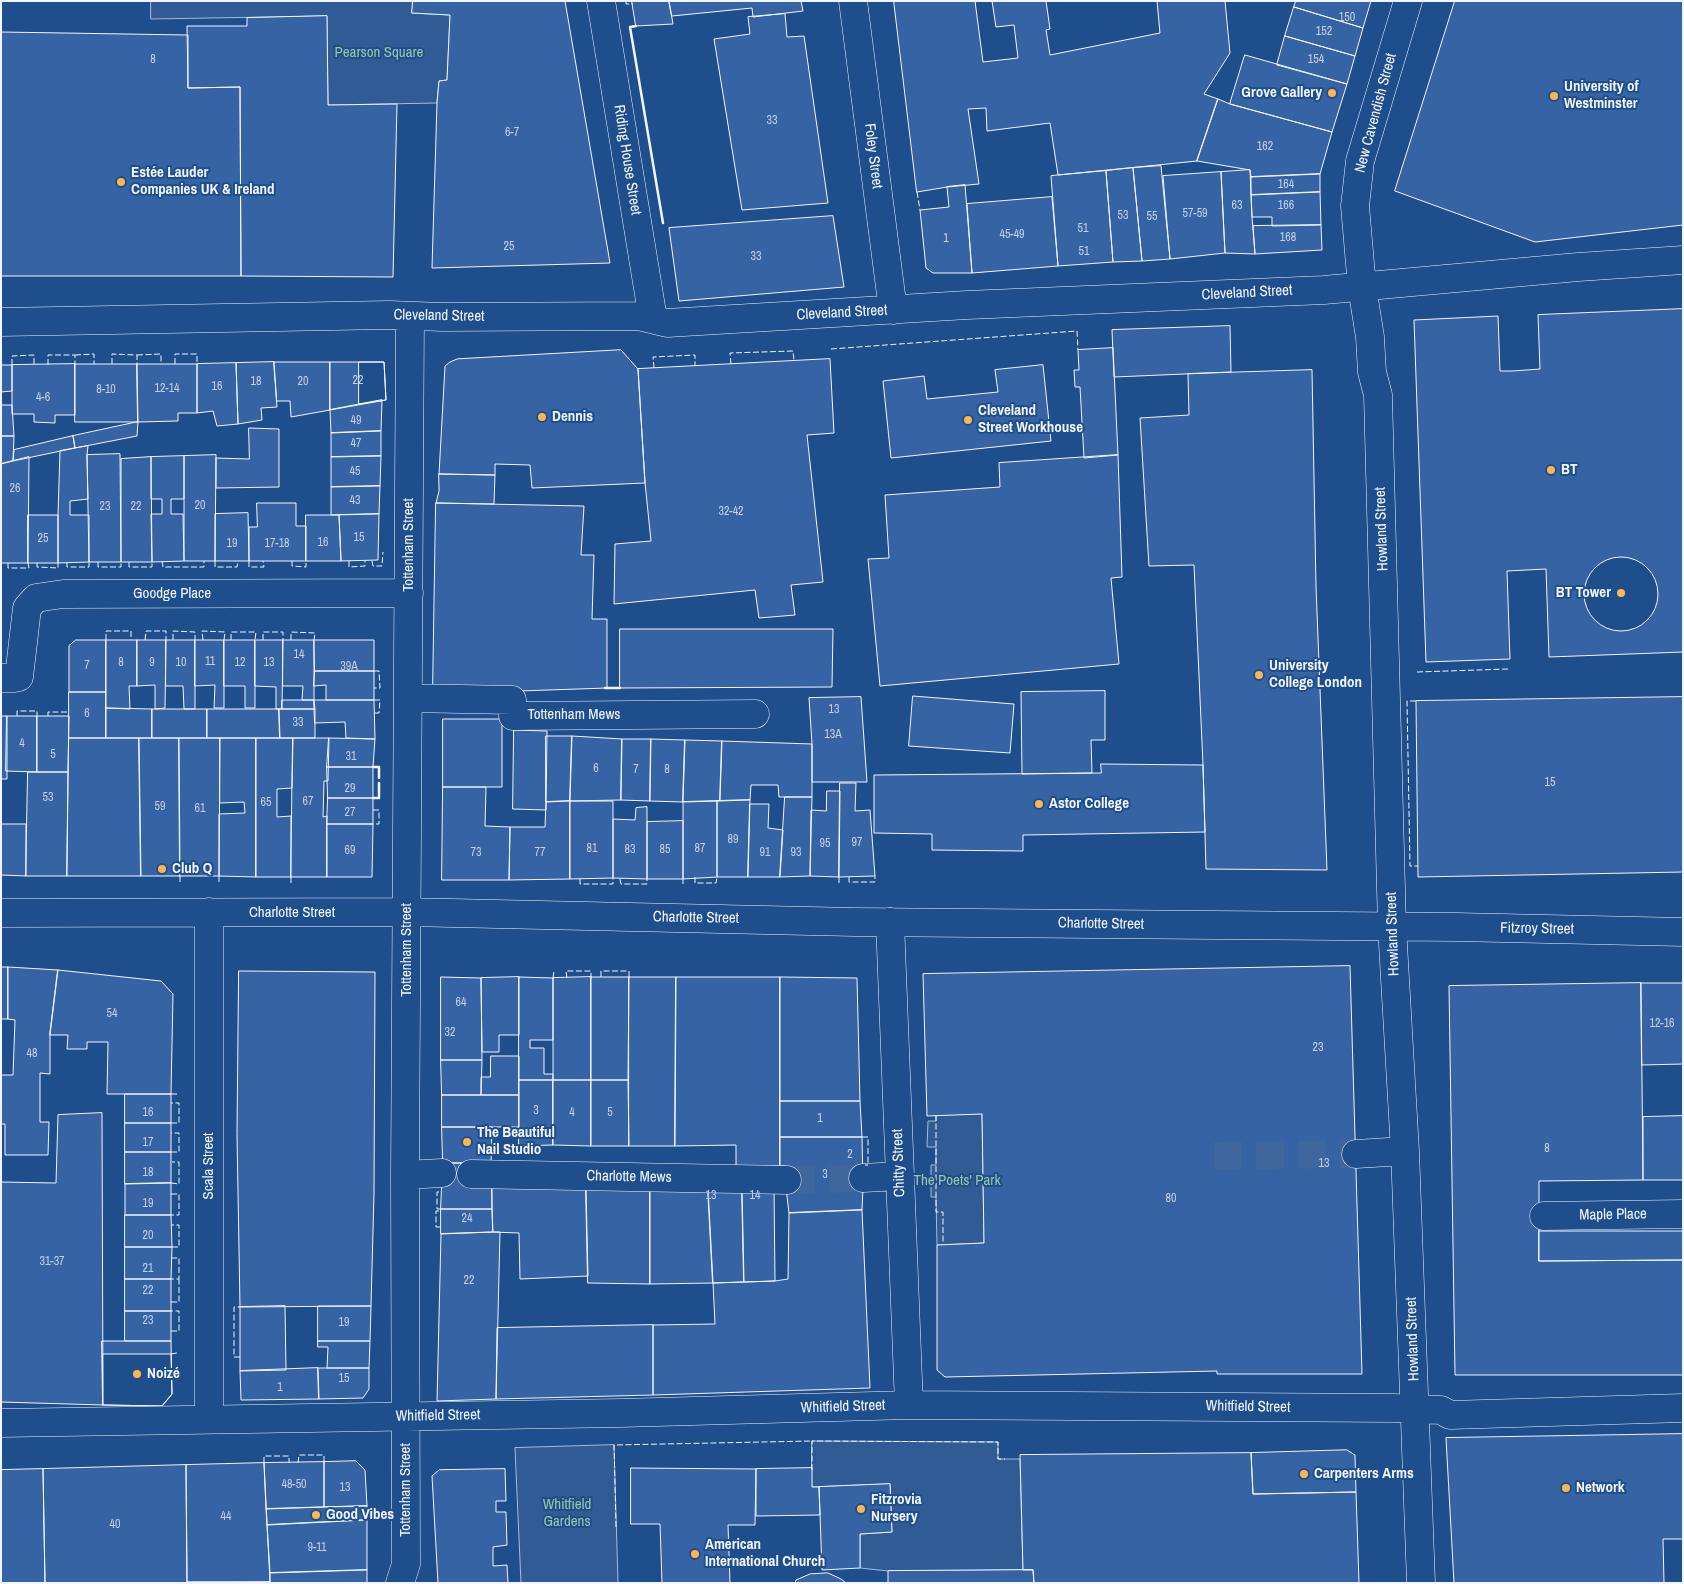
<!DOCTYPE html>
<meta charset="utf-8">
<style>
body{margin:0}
#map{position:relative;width:1684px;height:1584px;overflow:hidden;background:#1f4e8c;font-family:"Archivo Narrow",sans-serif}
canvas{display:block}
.frame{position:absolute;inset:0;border:2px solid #f2f6ff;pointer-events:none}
</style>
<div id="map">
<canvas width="1684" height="1584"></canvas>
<div class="frame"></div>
</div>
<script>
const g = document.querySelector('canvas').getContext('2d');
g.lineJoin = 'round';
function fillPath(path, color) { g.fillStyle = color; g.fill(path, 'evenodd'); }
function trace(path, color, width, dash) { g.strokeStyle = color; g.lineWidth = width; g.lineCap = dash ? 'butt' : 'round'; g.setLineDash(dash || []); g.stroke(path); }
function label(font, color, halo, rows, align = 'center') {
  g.font = font + ' "Archivo Narrow",sans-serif'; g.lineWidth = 4; g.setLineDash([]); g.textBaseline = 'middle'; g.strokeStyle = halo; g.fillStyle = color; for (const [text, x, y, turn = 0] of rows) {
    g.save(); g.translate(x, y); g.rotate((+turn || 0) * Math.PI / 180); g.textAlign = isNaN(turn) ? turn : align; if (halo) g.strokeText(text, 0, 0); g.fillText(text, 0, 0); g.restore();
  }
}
const built = new Path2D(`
 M151,1H413L412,13L450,15L447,80L439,81L437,103L328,105L327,16L151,19Z
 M982,1114L984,1243L937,1245L936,1197H931V1165H936V1147H927L928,1121H936V1115Z
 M812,1441L998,1442V1459H1020L1023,1570L888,1571L860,1568V1534L892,1532L890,1484L812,1487Z
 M614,1445L618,1583H521L515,1448Z`);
const building = new Path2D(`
 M413,1H565L610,263L432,268L437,103L439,81L447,80L450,15L412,13Z
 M632,1H669L673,24L636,26Z
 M669,1H801L803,11L753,17L752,8L672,16Z
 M894,1H975L983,62L1018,58L1014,25L996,27L992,1H1046L1050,29L1046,30L1050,55L1160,33L1157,1H1225L1230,53L1204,94L1218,99L1197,161L1058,175L1050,123L987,131L986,108L968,109L979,184L947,187L917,192Z
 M1296,1H1371L1363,28L1294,7Z
 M1455,1H1683V225L1535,242L1395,191Z
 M1294,7L1363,28L1355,56L1285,36Z
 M785,14L787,37L804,36L828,203L742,210L714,39L750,34L748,17Z
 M327,16L328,105L397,104L393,277L241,276L240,87L188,88L187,26H247V18Z
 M1,32L188,35V88L240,87L241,276H1Z
 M1285,36L1355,56L1347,84L1277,65Z
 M1245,55L1347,84L1332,132L1230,104Z
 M1218,99L1230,104L1332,132L1320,174L1251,177L1250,170L1197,161Z
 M1161,166L1170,259L1142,261L1133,168Z
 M1133,168L1142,261L1113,262L1106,171Z
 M1250,170L1252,217L1255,254L1225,253L1221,172Z
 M1106,171L1113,262L1058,266L1051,176Z
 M1221,172L1225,253L1170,259L1163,176Z
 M1320,174V192L1251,195V177Z
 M965,185L972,273H933L926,268L920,210L949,207L947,187Z
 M1320,192L1321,225L1272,226V217H1252L1251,195Z
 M1052,197L1058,266L972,273L967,204Z
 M833,216L844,287L679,301L669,228Z
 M1321,225L1322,250L1255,254L1253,226Z
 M1683,309V652L1549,657L1546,569L1507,571L1510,659L1426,662L1414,320L1498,316L1500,371H1512L1540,369L1538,315Z
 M1230,326L1231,372L1114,377L1112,330Z
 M1113,348L1118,455L1084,458L1080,387H1075L1074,370H1079L1078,350Z
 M621,350L638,369L645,483L532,488L530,465L495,464V475L439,474L445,366L450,362L457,359Z
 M830,359L834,433L807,435L823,582L791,585L795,615L759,618L755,590L614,604L615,544L651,541L645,483L638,369Z
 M274,362L277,407L261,408L262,420L238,424L236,363Z
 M274,362H330V410L291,417L290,401H277Z
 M330,362H384L386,400L330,410Z
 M359,362H384L386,400L359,404Z
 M236,363L238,424L217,426L213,411L197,413V364Z
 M75,364V415H55V423L34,422V414H12V365Z
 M75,364H137L138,422H75Z
 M137,364H197V413H178V421L138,422Z
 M1,365H12V391L1,392Z
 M1043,365L1051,441L891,458L883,381L924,376L927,399L998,392L995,370Z
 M1312,370L1316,586L1327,870L1206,869L1203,765L1194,565L1149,566L1140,418L1189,415L1188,374Z
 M382,400L381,431L331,433L330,410Z
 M1,405H12L14,436H1Z
 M138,422L137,436L75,448L73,436Z
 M249,428L279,429V487L216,488V458L249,459Z
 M381,431V456L331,457V433Z
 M1,436H14L13,461L1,464Z
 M73,436L75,448L13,461L14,450Z
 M88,446L87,455L88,499L70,501V515H89V562L58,563V515L60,451Z
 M120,454L121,562H89L87,455Z
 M216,455L215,561H184V456Z
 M1118,455L1122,577L1111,578L1119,664L880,686L868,559L889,558L885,495L1000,487L999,463Z
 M184,456V499H171V514H183L184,561L152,562L151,514H162V499H151V457Z
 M381,456L380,486L331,487V457Z
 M29,457L28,563H1V464Z
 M151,457L152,562H121V459Z
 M439,474L495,475L494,504L436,503L439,491Z
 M380,486L379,514L331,515V487Z
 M257,503H296V526H306V561H249V527H257Z
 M436,503L584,506L581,555H594L592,619H607V688L519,691L433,689Z
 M248,513L249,561H215V514Z
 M379,514L378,560L341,561L339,515Z
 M28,515H58V563H28Z
 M306,515H339L341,561H306Z
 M1584 594a37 37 0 1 1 74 0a37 37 0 1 1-74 0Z
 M620,629H833L832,687L620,688Z
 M76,640H106V692H69V646Z
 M106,640H137V686H129L130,709L106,708Z
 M137,640H166L165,708L155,709V685L137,686Z
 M166,640H195V709H184L183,686H166Z
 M195,640H224V708H214L215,685L195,686Z
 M224,640H255V708H245V686H224Z
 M255,640H283L282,709H276V687L255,686Z
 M283,640H314V700H302L303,686H283Z
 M314,640H374V671H315Z
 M315,671H374V700H326V685L314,686Z
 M1105,691V740H1091L1092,773L1022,774L1021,692Z
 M69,692H106V738H69Z
 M913,696L1014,704L1010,753L909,746Z
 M861,697L867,782H812V744L809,698Z
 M1683,697V872L1418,877L1416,701Z
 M282,700H314L315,709H282Z
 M314,700H374L375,739L346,738L345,722L315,723Z
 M106,708L152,709V738H106Z
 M152,709H207V738H152Z
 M207,709H279L280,738H207Z
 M279,709H315V738H280Z
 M1,716H7V779H1Z
 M7,716H37V772L6,771Z
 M37,716H69L68,772H37Z
 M443,719H502V787H443Z
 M514,730L547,731L546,810L513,809Z
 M546,736H572L570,801L546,802Z
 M572,736L622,739L621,800L570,801Z
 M69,738H139L141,876H67Z
 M139,738H179L180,876H141Z
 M179,738H220L219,876H180Z
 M220,738H256V877L219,876V814L245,813L244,802L220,803Z
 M256,738H293L292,788L277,789V817L291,816V877H256Z
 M293,738H329L328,781H324L323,817L327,816V877H291Z
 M329,738L375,739L373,767H327Z
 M622,739H651L650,801L621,800Z
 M651,739L685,740L683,802L650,801Z
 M685,740L722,741L720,801L683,802Z
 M722,741L812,744V797H779L778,785H751L750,800L720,801Z
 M1101,764L1203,765L1205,832L1023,835V851L932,850V834L874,833V775L1101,773Z
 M327,767H373V798H328Z
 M28,772H68L67,876H26Z
 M840,783H856L855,811L870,810L875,876L839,877Z
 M443,787H486L485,826L510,827L509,880H442Z
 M827,791H840L839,877L810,876L811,810L826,811Z
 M785,797H812L810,876L780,877Z
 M328,798H373V824H327Z
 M750,800L748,877H717V801Z
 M570,801H613V878L570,879Z
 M570,801V879L509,880L510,827H545L546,802Z
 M717,801V877L683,879V802Z
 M750,804H769L768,828L783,830L780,877H748Z
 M647,807V879L613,878V819L635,820L636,808Z
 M683,821V879H647V822Z
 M1,824H26V876L1,875Z
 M327,824H373L372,877H327Z
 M1350,966L1362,1374H1217V1371L945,1377L937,1370V1245L984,1243L982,1114L927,1116L923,974Z
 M1,967H8V1019H1Z
 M8,967L58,970L50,1035V1074L40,1073V1122H49L48,1155H5V1124H1V1075H13L15,1020L8,1019Z
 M58,970L161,981L173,994L171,1094H107L108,1042H87V1049H67L68,1035H50Z
 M239,971L375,972L374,1193L371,1306L240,1307L237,1134Z
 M441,977L481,978L482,1060H441Z
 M519,977L553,978V1040H530V1048H544V1074H553V1080H519Z
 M519,977V1035H499V1052H482L481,978Z
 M591,977V1080H553V978Z
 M591,977H629L628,1080H591Z
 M629,977H676L675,1146H629Z
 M676,977H780V1166H736V1145L675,1146Z
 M780,977L857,978L860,1101H780Z
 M1641,983H1683V1064L1642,1065Z
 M1641,983L1643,1180L1539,1181V1261L1683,1260V1375H1455L1449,986Z
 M491,1056H519V1095H481V1077H490Z
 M441,1060H482L481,1095H442Z
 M519,1080H553V1145L519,1146Z
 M553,1080H591V1146L553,1145Z
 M591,1080H628L629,1146H591Z
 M125,1094H171V1123H125Z
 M442,1095H519V1127H442Z
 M780,1101H860L862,1137H780Z
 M102,1113L103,1405L1,1402V1182L56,1183L58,1115Z
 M1683,1116V1180H1643V1117Z
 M125,1123H171V1152H125Z
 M442,1127H492L491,1163H443Z
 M780,1137H862L863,1187L862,1210L789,1213L786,1188L785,1166H780Z
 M125,1152H171V1183L125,1184Z
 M443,1163H471L492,1188V1209H441Z
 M171,1183V1215H125V1184Z
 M492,1188H586L588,1276L520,1279L519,1233L493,1232Z
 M586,1188H650V1284L588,1283Z
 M650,1188H708L713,1283L650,1284Z
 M708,1188H742L744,1282L713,1283Z
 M742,1188H774L775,1281L744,1282Z
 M441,1209H492L493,1232L441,1234Z
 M862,1210L870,1388L653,1395V1325L715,1324L713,1283L775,1281L788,1279L789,1213Z
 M125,1215H171L172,1247H125Z
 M1539,1231H1683V1260L1539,1261Z
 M493,1232H500L496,1399L437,1401L441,1234Z
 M125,1247H172L171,1279H125Z
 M125,1279H171V1311H125Z
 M285,1306L286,1370L240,1371V1307Z
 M318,1306H371L370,1341H318Z
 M125,1311H171V1341H125Z
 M653,1325V1395L496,1399L497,1328Z
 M102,1341H171L172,1394L162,1406L103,1405Z
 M318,1341H370L369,1368H327L328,1347H318Z
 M103,1354H171L172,1394L162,1406L103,1405Z
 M318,1368L319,1399L241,1400L240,1371Z
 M318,1368H369V1389L363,1398L319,1399Z
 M1683,1434V1539H1663L1664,1583H1454L1446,1438Z
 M1347,1450L1355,1455L1356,1492L1253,1494L1251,1453Z
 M1251,1453L1253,1494L1356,1492L1359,1583H1034L1033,1570H1023L1020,1455Z
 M356,1461L365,1470L367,1506L324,1507V1462Z
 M324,1462V1507L266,1509L264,1463Z
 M264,1463L270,1582H187L186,1465Z
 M186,1465L187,1583H45L43,1469Z
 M631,1468L756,1469L755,1525H728L730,1583H662L660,1524H631Z
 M812,1468V1487H819L820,1515L756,1516V1469Z
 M43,1469L45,1583H1V1470Z
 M505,1469L506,1501H496V1512H506L507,1545L493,1547V1566L507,1565L508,1583H438L432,1476L439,1470Z
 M890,1484L892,1532L860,1534V1568L822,1570L819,1487Z
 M367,1506V1520L267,1525L266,1509Z
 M367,1520V1570L270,1573L267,1525Z
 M367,1570V1583H270V1573Z
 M1033,1570L1034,1583H888V1571Z
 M828,1573L841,1579L846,1583H795L796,1580L810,1574Z
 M187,1582H270L187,1583Z`);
const minorTunnel = new Path2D(`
 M1214,1156L1356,1154
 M787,1180L863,1178`);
const minor = new Path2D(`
 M601,1L653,319
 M853,1L893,310
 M1408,1L1360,161L1355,206L1362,287L1370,337L1372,372L1378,395L1392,927L1405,1151L1421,1583
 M1,322L389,315L443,317L638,316L667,323L967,305L1324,290L1578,267L1683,260
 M1,678H14L19,677L27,608L36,598L63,594L409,593
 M408,698L512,700L513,716L755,714
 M209,912V1419
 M1,913L407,912L854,922L1456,927L1683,932
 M890,922L909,1405
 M1356,1154L1405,1151
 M471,1174L787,1180
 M405,1175L442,1173
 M863,1178L899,1176
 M1544,1216L1683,1214
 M1,1423L621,1413L909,1405L1394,1408L1441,1410L1450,1415L1683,1408
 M400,1583L406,1564L405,1175L410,316`);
const fence = new Path2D(`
 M626,1V4H633
 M917,192L920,210
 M831,349L1077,331L1078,350
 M75,355L94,354V364
 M137,355L161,354V364
 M112,364V354L137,355V364
 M175,364V354H197V364
 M731,364L730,353L793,351L794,361
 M12,365V356L34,355V365
 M48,365V355H75V364
 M654,368L653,357L695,355V366
 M162,561L163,567H204V561
 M215,561V567H237L238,561
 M249,561V567H264L263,561
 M292,561V566L306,567V561
 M349,561V567L365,566V561
 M372,561L373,566H382L383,552
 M67,562V567H89V562
 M98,562V567H121V562
 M129,562V567H152V562
 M8,563V568H29L28,563
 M37,563V567L58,568V563
 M106,640V631H131V640
 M145,640L146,631H166V640
 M173,640V631L195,632V640
 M203,640L202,631L225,632L224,640
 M231,640V632H256L255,640
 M263,640V632H283V640
 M291,640V632L315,633L314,640
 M374,671H379L380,688H374
 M1417,672L1508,669
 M374,700H380L379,713H374
 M1416,701H1407L1410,866H1418
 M17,716V711H37V716
 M48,716V712H68
 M373,810H379V824H373
 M291,877V883
 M695,877V883H716L717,877
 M849,877V882H875V876
 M580,879V884H613V878
 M620,879L621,884H647V879
 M683,879V884
 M180,882V876
 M219,882V876
 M839,883V877
 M601,977V971H629V977
 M553,978L554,971
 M567,978L566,971H591V977
 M171,1094H179
 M936,1115V1212H943V1244
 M171,1123H179V1103H171
 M862,1137H868V1165H865
 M171,1152H179V1133H171
 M171,1183L179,1184V1162H172
 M171,1194H179V1215H171
 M441,1209H437V1192H442
 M439,1211H436V1227H441
 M172,1247H179V1225H172
 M171,1258H179V1279H171
 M171,1302H179V1279
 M171,1331H179V1311H171
 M171,1354L177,1353
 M240,1357H234V1307H240
 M264,1463V1456H289V1463
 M298,1463L299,1455H324V1462
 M812,1470V1441L998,1442V1459H1005
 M616,1527L614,1445L812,1441`);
const wall = new Path2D(`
 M636,26L630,27L663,223
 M605,688H620
 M373,767H379V778
 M373,798H379V783`);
const markers = [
 [1332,93,5,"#ffb74d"],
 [1554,96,5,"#ffb74d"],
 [121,182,5,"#ffb74d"],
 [542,417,5,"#ffb74d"],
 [968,420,5,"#ffb74d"],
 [1551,470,5,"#ffb74d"],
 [1621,593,5,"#ffb74d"],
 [1259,675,5,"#ffb74d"],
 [1039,804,5,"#ffb74d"],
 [162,869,5,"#ffb74d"],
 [467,1142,5,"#ffb74d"],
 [137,1374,5,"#ffb74d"],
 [1304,1474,5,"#ffb74d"],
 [1566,1488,5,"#ffb74d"],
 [861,1509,5,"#ffb74d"],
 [316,1515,5,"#ffb74d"],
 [695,1554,5,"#ffb74d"]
];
const numberNames = [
 ["150",1347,18],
 ["152",1324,32],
 ["8",153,60],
 ["154",1316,60],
 ["33",772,121],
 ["6-7",512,133],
 ["162",1265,147],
 ["164",1286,185],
 ["63",1237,206],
 ["166",1286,206],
 ["57-59",1195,214],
 ["53",1123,216],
 ["55",1152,217],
 ["51",1083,229],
 ["45-49",1012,235],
 ["168",1288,238],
 ["1",946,239],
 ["25",509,247],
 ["51",1084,252],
 ["33",756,257],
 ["22",358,381],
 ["18",256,382],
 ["20",303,382],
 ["16",217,387],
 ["12-14",167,389],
 ["8-10",106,390],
 ["4-6",43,398],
 ["49",356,421],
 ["47",356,444],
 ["45",355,472],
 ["26",15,489],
 ["43",355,501],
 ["20",200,506],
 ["23",105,507],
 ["22",136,507],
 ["32-42",731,512],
 ["15",359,538],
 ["25",43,539],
 ["16",323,543],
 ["19",232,544],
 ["17-18",277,544],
 ["14",299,655],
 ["11",210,662],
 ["8",121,663],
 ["9",152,663],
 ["10",181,663],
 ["12",240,663],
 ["13",269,663],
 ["7",87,666],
 ["39A",349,667],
 ["13",834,710],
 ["6",87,714],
 ["33",298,723],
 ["13A",833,735],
 ["4",22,744],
 ["5",53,755],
 ["31",351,757],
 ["6",596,769],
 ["7",636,770],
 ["8",667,770],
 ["15",1550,783],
 ["29",350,789],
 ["53",48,798],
 ["67",308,802],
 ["65",266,803],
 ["59",160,807],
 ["61",200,809],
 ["27",350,813],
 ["89",733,840],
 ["97",857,843],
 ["95",825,844],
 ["81",592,849],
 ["87",700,849],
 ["83",630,850],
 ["85",665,850],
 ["69",350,851],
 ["73",476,853],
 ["77",540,853],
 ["91",765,853],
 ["93",796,853],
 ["64",461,1003],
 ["54",112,1014],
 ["12-16",1662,1024],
 ["32",450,1033],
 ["23",1318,1048],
 ["48",32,1054],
 ["3",536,1111],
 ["16",148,1113],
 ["4",572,1113],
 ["5",610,1113],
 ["1",820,1119],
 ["17",148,1143],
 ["8",1547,1149],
 ["2",850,1155],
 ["13",1324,1164],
 ["18",148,1173],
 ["3",825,1175],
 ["13",711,1196],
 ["14",755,1196],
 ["80",1171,1199],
 ["19",148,1204],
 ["24",467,1219],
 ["20",148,1236],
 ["31-37",52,1262],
 ["21",148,1269],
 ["22",469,1281],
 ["22",148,1291],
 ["23",148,1321],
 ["19",344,1323],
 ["15",344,1379],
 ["1",280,1388],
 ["48-50",294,1485],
 ["13",345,1488],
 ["44",226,1517],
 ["40",115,1525],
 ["9-11",317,1548]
];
const parkNames = [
 ["Pearson Square",379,53],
 ["The Poets' Park",957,1181],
 ["Whitfield",567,1505],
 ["Gardens",567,1522]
];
const poiNames = [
 ["University of",1564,87],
 ["Westminster",1564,104],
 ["Grove Gallery",1322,93,"right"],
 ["Estée Lauder",131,173],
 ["Companies UK & Ireland",131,190],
 ["Cleveland",978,411],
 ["Street Workhouse",978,428],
 ["Dennis",552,417],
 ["BT",1561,470],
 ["BT Tower",1611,593,"right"],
 ["University",1269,666],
 ["College London",1269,683],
 ["Astor College",1049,804],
 ["Club Q",172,869],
 ["The Beautiful",477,1133],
 ["Nail Studio",477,1150],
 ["Noizé",147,1374],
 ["Carpenters Arms",1314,1474],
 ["Network",1576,1488],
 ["Fitzrovia",871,1500],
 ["Nursery",871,1517],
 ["Good Vibes",326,1515],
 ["American",705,1545],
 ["International Church",705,1562]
];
const streetNames = [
 ["New Cavendish Street",1376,113,-75],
 ["Foley Street",873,156,83],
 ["Riding House Street",627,160,81],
 ["Cleveland Street",1247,293,-3],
 ["Cleveland Street",842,313,-3],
 ["Cleveland Street",439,316,1],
 ["Howland Street",1382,529,-92],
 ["Tottenham Street",409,545,-90],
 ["Goodge Place",172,594],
 ["Tottenham Mews",574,715],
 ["Charlotte Street",292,913],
 ["Charlotte Street",696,918,1],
 ["Charlotte Street",1101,924,1],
 ["Fitzroy Street",1537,929,1],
 ["Howland Street",1393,934,-92],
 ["Tottenham Street",407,950,-90],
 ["Chitty Street",899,1163,-92],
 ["Scala Street",209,1166,-90],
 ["Charlotte Mews",629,1177,1],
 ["Maple Place",1613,1215,-1],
 ["Howland Street",1413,1339,-92],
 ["Whitfield Street",843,1407,-2],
 ["Whitfield Street",1248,1407,1],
 ["Whitfield Street",438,1416,-1],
 ["Tottenham Street",406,1490,-90]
];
fillPath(built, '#305b95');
trace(built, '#a8bbd7', 1);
fillPath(building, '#3563a3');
trace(building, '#f2f6ff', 1);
trace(minorTunnel, '#3f679d', 28, [28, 14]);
trace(minor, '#f2f6ff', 29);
trace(minor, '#1f4e8c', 28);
trace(fence, '#f2f6ff', 1, [6, 2.5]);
trace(wall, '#f2f6ff', 2.5);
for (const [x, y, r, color] of markers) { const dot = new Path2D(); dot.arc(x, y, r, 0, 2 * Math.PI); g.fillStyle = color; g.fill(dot); trace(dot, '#1f4e8c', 2); }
label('12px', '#c3d1e8', null, numberNames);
label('15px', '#97c8a6', '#1f4e8c', parkNames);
label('bold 15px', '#f2f6ff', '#1f4e8c', poiNames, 'left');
label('15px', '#f2f6ff', '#1f4e8c', streetNames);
</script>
